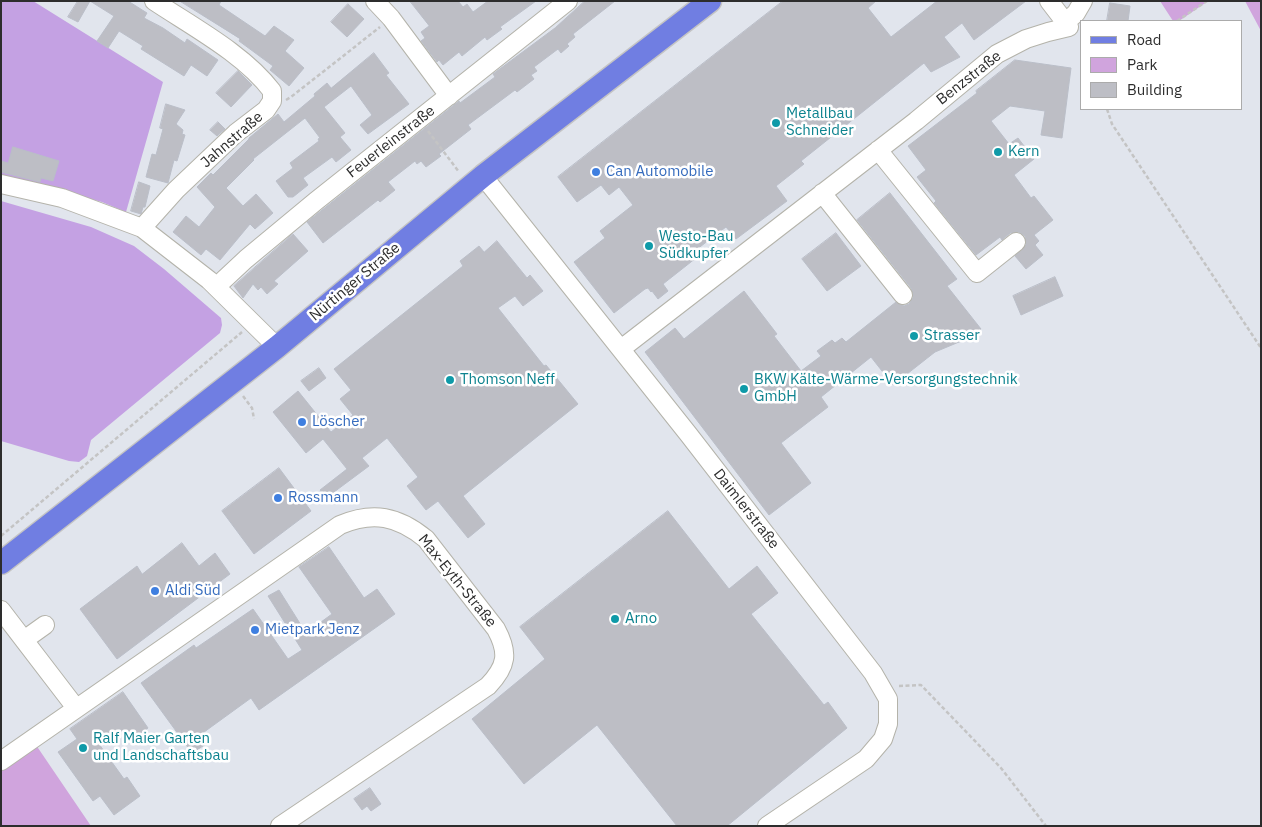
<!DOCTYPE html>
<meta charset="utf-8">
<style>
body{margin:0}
#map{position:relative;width:1262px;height:827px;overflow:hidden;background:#e1e5ed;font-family:"IBM Plex Sans",sans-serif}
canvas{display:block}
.frame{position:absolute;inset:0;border:2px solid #2d2d2d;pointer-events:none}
.legend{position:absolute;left:1080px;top:20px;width:162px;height:90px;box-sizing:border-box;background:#fff;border:1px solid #ababab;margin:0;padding:6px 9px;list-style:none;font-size:15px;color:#2d2d2d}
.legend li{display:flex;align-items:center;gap:10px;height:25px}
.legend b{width:25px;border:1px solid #ababab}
</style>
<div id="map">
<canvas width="1262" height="827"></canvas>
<div class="frame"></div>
<ul class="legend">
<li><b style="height:6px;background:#707ee2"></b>Road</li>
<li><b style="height:14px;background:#d0a4dd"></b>Park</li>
<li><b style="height:14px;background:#bdbec5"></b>Building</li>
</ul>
</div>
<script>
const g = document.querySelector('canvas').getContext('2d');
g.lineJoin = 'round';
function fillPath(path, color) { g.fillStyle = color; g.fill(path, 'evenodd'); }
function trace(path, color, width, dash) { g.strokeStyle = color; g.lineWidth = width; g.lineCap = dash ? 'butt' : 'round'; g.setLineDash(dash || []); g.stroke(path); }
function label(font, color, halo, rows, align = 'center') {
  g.font = font + ' "IBM Plex Sans",sans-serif'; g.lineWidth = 5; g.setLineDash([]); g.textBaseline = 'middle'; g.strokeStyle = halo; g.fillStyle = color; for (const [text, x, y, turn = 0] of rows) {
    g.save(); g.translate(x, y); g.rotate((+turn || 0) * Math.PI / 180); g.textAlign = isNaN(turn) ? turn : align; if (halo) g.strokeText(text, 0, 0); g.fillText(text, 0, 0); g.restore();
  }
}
const green = new Path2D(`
 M1160,1H1208L1179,21H1173Z
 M1245,1H1261V31Z
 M36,745L91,826H1V769Z`);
const pitch = new Path2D(`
 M1,1H33L163,82L126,212L102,202L1,175Z
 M1,201L91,227L134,246L164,269L221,318L222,325L220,333L91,440L87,456L79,462L69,461L1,441Z`);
const building = new Path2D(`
 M78,1H128L147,13L144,18L163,28L185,43L187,39L218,60L207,76L191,65L184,76L141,49L143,46L119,31L108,48L97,41L114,16L90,1L78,22L68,17Z
 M180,1H221L219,5L265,36L274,26L294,40L285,51L304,68L289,86L270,70L273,66L239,41L240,39Z
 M410,1H458L463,7L467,4L473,12L488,1H536L500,27L502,29L487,40L485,37L462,56L459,52L443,65L439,60L437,62L421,41L425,38L421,32L429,26Z
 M585,1H615L573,34L575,37L567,44L569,46L561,53L558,49L534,67L537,71L531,75L534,79L517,92L515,90L468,125L471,129L439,154L441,156L426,167L421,161L417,164L415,161L388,182L395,190L380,202L378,200L323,243L307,222L459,101L460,103L495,77L493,74L555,28Z
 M783,1H876L868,8L891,37L937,1H1026L974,40L962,23L944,37L960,57L931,72L924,63L801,161L804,164L776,186L787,201L736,239L726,227L692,253L696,258L663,284L668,291L658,299L652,291L651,292L648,288L645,289L614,313L574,262L605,238L600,231L633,205L619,187L609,195L601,185L577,202L558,177Z
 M1110,3L1130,6L1128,21H1107Z
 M348,4L364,19L347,37L331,22Z
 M374,53L389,73L386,75L409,104L368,134L360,125L372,115L351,86L324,107L345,133L340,137L351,150L336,162L332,157L303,178L308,185L293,197H288L276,181L293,168L290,163L319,141L318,139L320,138L305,118L253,159L254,160L226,188L243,206L256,194L273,213L255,229L250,224L220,260L206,249L201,255L173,232L186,216L199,227L215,207L197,187L211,173L213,175L249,139V138L278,114L284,122L315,96L314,94L327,83L331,88Z
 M1015,60L1071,68L1062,138L1041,135L1045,111L1010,106L991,121L1009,144L1018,138L1034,159L1014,175L1031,198L1034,196L1053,220L1034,235L1039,241L1035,245L1043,255L1026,269L1015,256L1026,245L1025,236L1019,232L1010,233L1002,240L1000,237L976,255L934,203L936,201L917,177L926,170L908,146L977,93L976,91Z
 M238,71L252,85L231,107L216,93Z
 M166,104L185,110L176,124L183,130L182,134L185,135L177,161L174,160L168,183L146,177L152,154L156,155L163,129L160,128Z
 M218,122L225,129L217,136L210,130Z
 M13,147L59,161L53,181L41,178L40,182L1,172V161L8,163Z
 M139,182L150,186L145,207H143L141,214L131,211Z
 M890,193L957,279L947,286L981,329L971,337L935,352L893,385L871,357L821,397L828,407L781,443L811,483L769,515L645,352L675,328L684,339L744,291L777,334L774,336L801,371L821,356L817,351L832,340L835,343L842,338L846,342L896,302L904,306L909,304L913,298V293L911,288L857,220Z
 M836,233L861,266L827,291L802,259Z
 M293,234L308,251L274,281L278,284L267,294L261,287L258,290L253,284L243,298L234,286Z
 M497,241L527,278L530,275L543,291L523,306L515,296L498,308L544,366L546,365L578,404L463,496L485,524L468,538L438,501L426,510L407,486L418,477L387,438L362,458L369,466L326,498L320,490L347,469L323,439L306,453L273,412L298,391L331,432L353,415L340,399L351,390L334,369L463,266L460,261L479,246L484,252Z
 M1055,277L1063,296L1021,315L1013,296Z
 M319,368L326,378L309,391L301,381Z
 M279,468L311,511L254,554L222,511Z
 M668,511L729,589L757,566L778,593L751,614L824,705L828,702L847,728L727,826H677L597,725L524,784L472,719L545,659L520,627Z
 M182,543L199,566L215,553L230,574L117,659L80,609L137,566L142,574Z
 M329,547L364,598L377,589L395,614L259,710L251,698L200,735L206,744L192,753L141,683L194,645L196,648L253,609L288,659L302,650L268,596L279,590L306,633L332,614L299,567Z
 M123,692L148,728L129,742L120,729L99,744L124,779L127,777L140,796L114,815L100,796L93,801L58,752L77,739L70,729Z
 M370,788L381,804L371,811L367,806L362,810L354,799Z`);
const path = new Path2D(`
 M1177,21L1207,1
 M286,100L291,97L380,27
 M1107,109L1112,124L1261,348
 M428,131L459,172
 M243,396L252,408L254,419
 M1,536L242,332
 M899,686L921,685L1001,768L1046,826`);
const minor = new Path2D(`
 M375,1L391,18L449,96
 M1066,22L1076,13L1083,1
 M878,150L977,273L1016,242
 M483,176L689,435L873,673L888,699V724L883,739L866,759L767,826
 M1,184L62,198L142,228L209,280L277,347
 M822,193L903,295
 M142,228L176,190L236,133L266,110L272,101V91C244,54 193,27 154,1
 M216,287L246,259L316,201L568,1
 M621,349L916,121L997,54L1026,39L1048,32L1069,27L1049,1
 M1,610L76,708
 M24,640L45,625
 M1,761L340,525C373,511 398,516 426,539L496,629C509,653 507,666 488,686L280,826`);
const major = new Path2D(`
 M1,563L277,347L483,176L710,1`);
const markers = [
 [776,123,5,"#0f9aa8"],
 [998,152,5,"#0f9aa8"],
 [596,172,5,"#3f7fe0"],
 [649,246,5,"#0f9aa8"],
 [914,336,5,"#0f9aa8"],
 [450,380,5,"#0f9aa8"],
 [744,389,5,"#0f9aa8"],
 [302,422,5,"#3f7fe0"],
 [278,498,5,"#3f7fe0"],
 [155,591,5,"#3f7fe0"],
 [615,619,5,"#0f9aa8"],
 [255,630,5,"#3f7fe0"],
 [83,748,5,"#0f9aa8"]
];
const streetNames = [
 ["Benzstraße",969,78,-38],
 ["Jahnstraße",232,140,-41],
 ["Feuerleinstraße",391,142,-38],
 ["Nürtinger Straße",355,282,-40],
 ["Daimlerstraße",746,509,52],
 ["Max-Eyth-Straße",457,581,51]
];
const cultureNames = [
 ["Metallbau",786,114],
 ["Schneider",786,131],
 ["Kern",1008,152],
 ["Westo-Bau",659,237],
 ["Südkupfer",659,254],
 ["Strasser",924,336],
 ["Thomson Neff",460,380],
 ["BKW Kälte-Wärme-Versorgungstechnik",754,380],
 ["GmbH",754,397],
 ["Arno",625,619],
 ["Ralf Maier Garten",93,739],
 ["und Landschaftsbau",93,756]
];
const shopNames = [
 ["Can Automobile",606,172],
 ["Löscher",312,422],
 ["Rossmann",288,498],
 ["Aldi Süd",165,591],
 ["Mietpark Jenz",265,630]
];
fillPath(green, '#d0a4dd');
fillPath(pitch, '#c4a1e3');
fillPath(building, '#bdbec5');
trace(building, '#babec8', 1);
trace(minor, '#b4b3aa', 20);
trace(major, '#c4c4c4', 25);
trace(path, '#c4c4c4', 2.5, [4, 2.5]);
trace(minor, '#fff', 18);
trace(major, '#707ee2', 22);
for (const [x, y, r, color] of markers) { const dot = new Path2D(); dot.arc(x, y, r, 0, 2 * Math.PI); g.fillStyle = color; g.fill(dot); trace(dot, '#fff', 2); }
label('15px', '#2d2d2d', '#fff', streetNames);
label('15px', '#0d838f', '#fff', cultureNames, 'left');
label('15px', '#366cbe', '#fff', shopNames, 'left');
</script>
